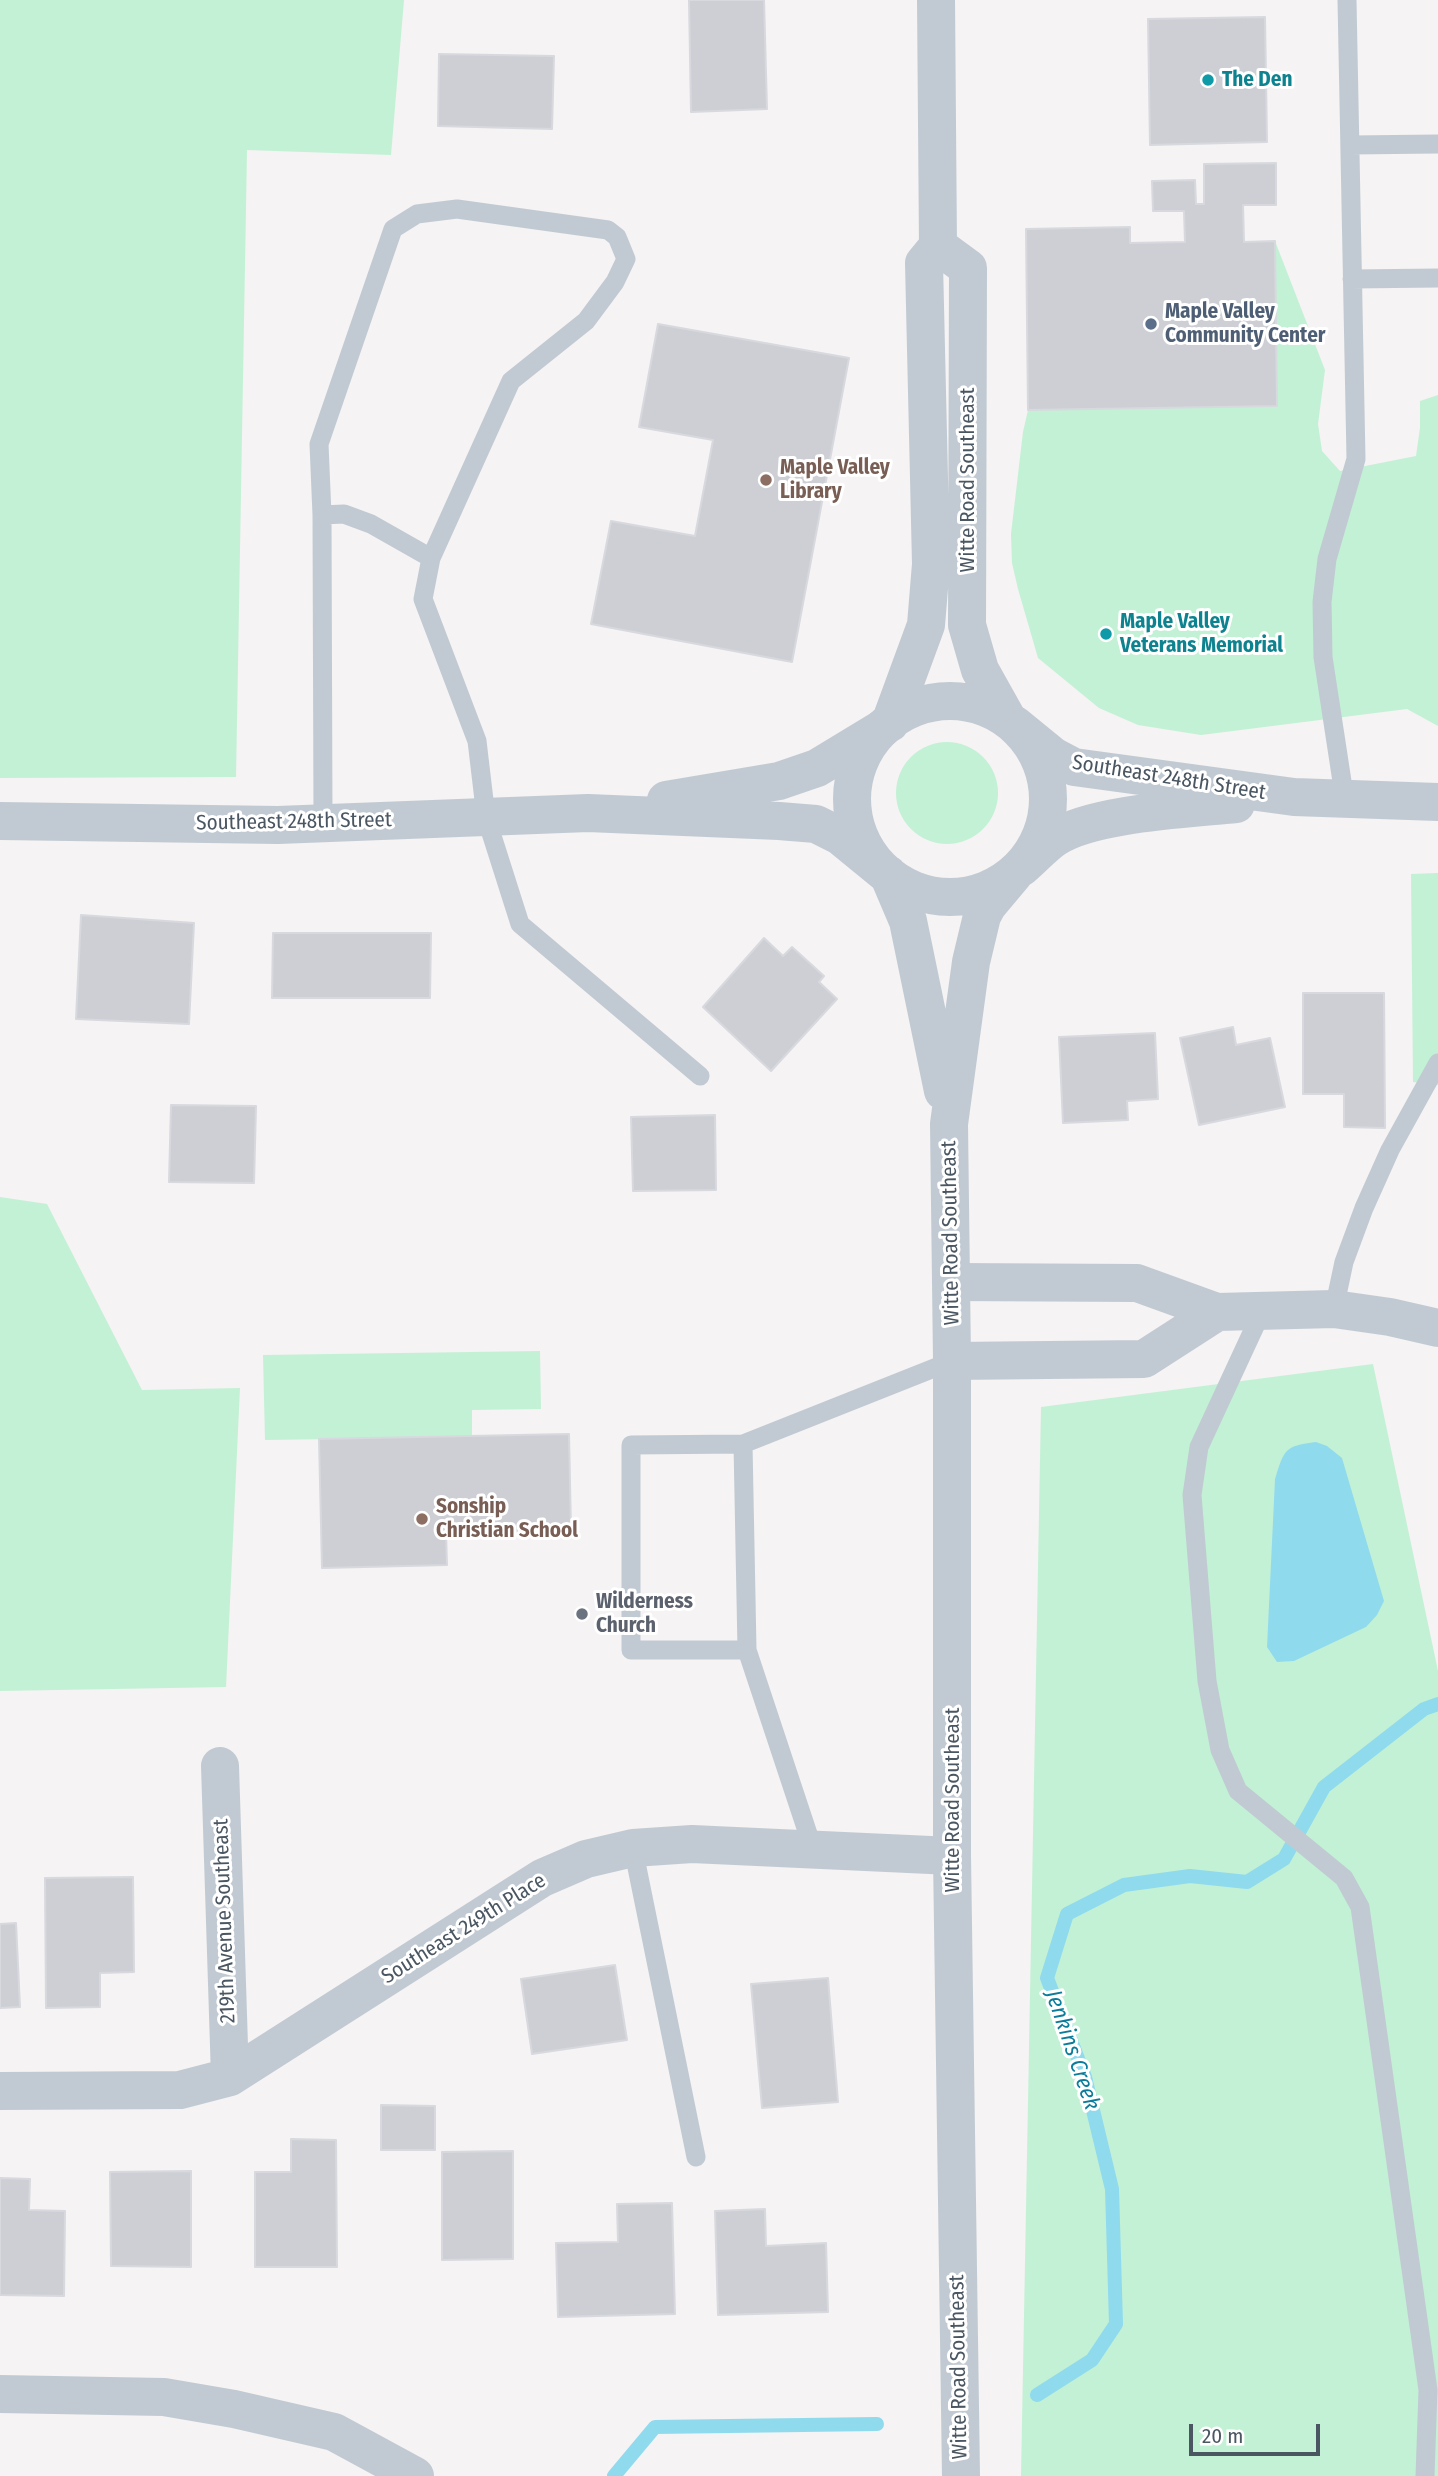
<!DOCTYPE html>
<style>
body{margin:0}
#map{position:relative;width:1438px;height:2476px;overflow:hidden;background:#f5f3f3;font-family:"Fira Sans Condensed",sans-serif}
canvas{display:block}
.scale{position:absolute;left:1189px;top:2424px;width:131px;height:32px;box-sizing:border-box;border:4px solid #4a5661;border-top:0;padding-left:9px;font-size:21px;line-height:24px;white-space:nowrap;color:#4a5661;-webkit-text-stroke:5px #fff;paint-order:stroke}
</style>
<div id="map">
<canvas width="1438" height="2476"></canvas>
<div class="scale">20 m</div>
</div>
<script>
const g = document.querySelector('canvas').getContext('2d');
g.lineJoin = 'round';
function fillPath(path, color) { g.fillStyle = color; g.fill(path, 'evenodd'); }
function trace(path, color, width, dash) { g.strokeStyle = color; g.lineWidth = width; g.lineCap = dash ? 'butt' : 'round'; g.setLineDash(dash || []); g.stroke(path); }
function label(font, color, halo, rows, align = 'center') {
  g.font = font + ' "Fira Sans Condensed",sans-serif'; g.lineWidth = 6; g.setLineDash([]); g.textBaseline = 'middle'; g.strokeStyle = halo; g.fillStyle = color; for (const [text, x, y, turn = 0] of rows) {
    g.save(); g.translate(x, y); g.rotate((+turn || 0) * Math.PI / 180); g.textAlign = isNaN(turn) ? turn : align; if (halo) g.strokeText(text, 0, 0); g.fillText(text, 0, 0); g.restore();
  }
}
const green = new Path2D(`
 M0,0H404L391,155L247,150L236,777L0,778Z
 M1275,241L1325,370L1318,424L1322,451L1340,471L1416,456L1420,428V401L1438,395V726L1407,709L1201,735L1138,725L1099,708L1038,658L1018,589L1012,563L1011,534L1023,432L1028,410Z
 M896 793a51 51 0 1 1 102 0a51 51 0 1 1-102 0Z
 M1438,873V1085L1413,1082L1411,874Z
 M0,1197L47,1204L142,1390L240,1388L226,1687L0,1691Z
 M540,1351L541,1409L472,1410V1437L265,1440L263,1355Z
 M1373,1364L1438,1671V2476H1021L1041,1407Z`);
const water = new Path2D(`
 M1316,1442L1327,1446L1342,1458L1384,1601L1377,1615L1366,1627L1294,1661L1277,1662L1267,1647L1275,1479C1284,1449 1285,1446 1316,1442Z`);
const stream = new Path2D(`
 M1037,2395L1092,2360L1116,2324L1112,2189L1085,2077L1047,1978L1067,1914L1124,1885L1190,1876L1247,1882L1284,1859L1324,1787L1424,1709L1438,1704
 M614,2476L655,2427L877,2424`);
const building = new Path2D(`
 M689,0H764L767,109L691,112Z
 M1265,17L1267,142L1150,145L1148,19Z
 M439,54L554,56L552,129L438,126Z
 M1276,163V205H1243L1244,242L1275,241L1277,406L1028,410L1026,229L1130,227V243L1185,242L1184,211H1153L1152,181L1195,180L1196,204H1204V164Z
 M658,324L849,358L792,662L591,624L611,521L695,536L713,440L639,427Z
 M81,915L194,923L189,1024L76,1019Z
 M273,933H431L430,998H272Z
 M764,938L783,956L792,947L824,976L819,982L837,999L771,1071L703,1007Z
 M1303,993H1384L1385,1128L1344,1127V1094H1303Z
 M1233,1027L1236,1045L1270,1038L1285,1107L1199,1125L1180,1038Z
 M1155,1033L1158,1099L1127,1101L1128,1120L1063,1123L1059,1037Z
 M171,1105L256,1106L254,1183L169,1182Z
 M715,1115L716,1190L633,1191L631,1117Z
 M569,1434L571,1530L446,1533L447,1565L322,1568L319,1439Z
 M133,1877L134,1972L100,1973V2007L46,2008L45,1878Z
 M16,1923L20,2007L0,2008V1924Z
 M615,1965L627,2040L532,2054L521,1979Z
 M828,1978L838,2102L762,2108L751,1984Z
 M381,2105L435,2106V2150H381Z
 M291,2139L336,2140L337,2267H255V2172H291Z
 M513,2151V2259L442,2260V2152Z
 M191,2171V2267L111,2266L110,2172Z
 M0,2178L30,2179L29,2210L65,2211L64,2296L0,2295Z
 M672,2203L675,2314L558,2317L556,2243L618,2242L617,2204Z
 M765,2209L766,2246L826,2243L828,2312L718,2315L715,2211Z`);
const service = new Path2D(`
 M1350,145L1438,144
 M1352,279L1438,278
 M322,515L344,514L371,524L431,558
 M1345,801L1323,657L1322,602L1327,559L1356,459L1347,0
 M323,824L322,515L319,444L393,229L417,214L457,209L608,230L617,237L626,259L615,282L586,321L511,381L431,558L423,599L477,741L486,817L520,924L700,1076
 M1334,1309L1344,1262L1364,1208L1390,1150L1438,1063
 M1262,1311L1199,1447L1192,1495L1207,1681L1220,1750L1238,1791L1344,1878L1360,1907L1428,2390L1425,2476
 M743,1444L747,1650H631V1445Z
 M743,1444L952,1361
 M747,1650L813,1849
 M633,1848L696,2157`);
const minor = new Path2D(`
 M1015,725L1053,756L1074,767L1294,797L1438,802
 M666,800L779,781L817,768L883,728
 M0,821L278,825L588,813L779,821L816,824L840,836L884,872
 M1022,867C1033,858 1043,846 1055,838C1092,813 1190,809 1236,804
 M952,1282L1137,1283L1217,1312L1144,1359L952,1361
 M1217,1312L1334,1309L1390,1317L1438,1328
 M220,1766L230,2077
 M0,2091L180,2090L230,2077L542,1878L586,1859L633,1848L692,1844L952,1856
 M0,2394L164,2397L234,2409L334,2432L415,2476`);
const tertiary = new Path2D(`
 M938,246L968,268L967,625L980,670L1008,720
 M852 799a98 98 0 1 1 196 0a98 98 0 1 1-196 0Z
 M890,723L926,625L931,564L924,263L938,246L936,0
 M888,874L908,921L943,1091
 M961,2476L952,1856V1361L949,1124L971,962L982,916L988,905L1014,874`);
const markers = [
 [1208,80,7,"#0f9aa8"],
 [1151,324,7,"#5c6f8a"],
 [766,480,7,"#8d6e63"],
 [1106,634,7,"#0f9aa8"],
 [422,1519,7,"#8d6e63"],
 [582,1614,7,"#6b7280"]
];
const cultureNames = [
 ["The Den",1222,80],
 ["Maple Valley",1120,622],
 ["Veterans Memorial",1120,646]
];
const serviceNames = [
 ["Maple Valley",1165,312],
 ["Community Center",1165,336]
];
const educationNames = [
 ["Maple Valley",780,468],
 ["Library",780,492],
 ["Sonship",436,1507],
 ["Christian School",436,1531]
];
const streetNames = [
 ["Witte Road Southeast",968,480,-90],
 ["Southeast 248th Street",1169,778,9],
 ["Southeast 248th Street",294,822,-1],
 ["Witte Road Southeast",951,1233,-91],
 ["Witte Road Southeast",953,1800,-90],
 ["219th Avenue Southeast",225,1921,-92],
 ["Southeast 249th Place",464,1929,-32],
 ["Witte Road Southeast",959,2367,-91]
];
const worshipNames = [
 ["Wilderness",596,1602],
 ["Church",596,1626]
];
const waterNames = [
 ["Jenkins Creek",1072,2050,71]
];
fillPath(green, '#c3f1d5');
fillPath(water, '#90daee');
trace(stream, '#90daee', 14);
fillPath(building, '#cdcfd5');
trace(building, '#d7d9de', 2);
trace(service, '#c1cad2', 19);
trace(minor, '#c1cad2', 38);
trace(tertiary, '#c1cad2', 38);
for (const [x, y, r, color] of markers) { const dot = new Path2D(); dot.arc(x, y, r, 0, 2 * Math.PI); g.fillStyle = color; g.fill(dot); trace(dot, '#fff', 2.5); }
label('bold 21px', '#0d838f', '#fff', cultureNames, 'left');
label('bold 21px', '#4e5e75', '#fff', serviceNames, 'left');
label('bold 21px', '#785e54', '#fff', educationNames, 'left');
label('21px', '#4a5661', '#fff', streetNames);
label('bold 21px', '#5b616d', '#fff', worshipNames, 'left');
label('italic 23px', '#0c7c9b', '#fff', waterNames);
</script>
